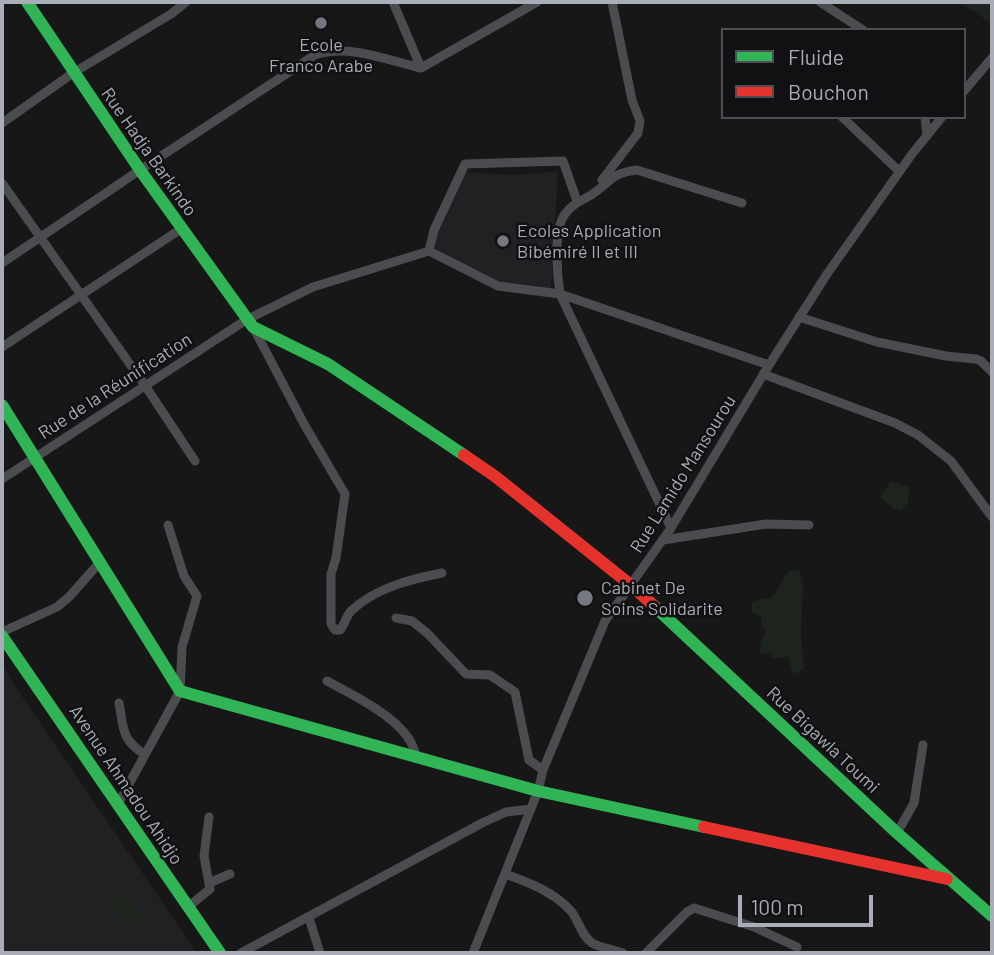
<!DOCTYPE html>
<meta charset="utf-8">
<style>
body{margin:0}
#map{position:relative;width:994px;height:955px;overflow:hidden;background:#171717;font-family:Barlow,sans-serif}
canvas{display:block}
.frame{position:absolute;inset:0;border:4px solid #a8adb8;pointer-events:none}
.legend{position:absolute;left:721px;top:28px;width:245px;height:91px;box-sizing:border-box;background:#111113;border:2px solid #4d4f55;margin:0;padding:9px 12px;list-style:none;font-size:21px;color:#a8adb8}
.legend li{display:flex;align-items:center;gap:14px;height:35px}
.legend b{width:35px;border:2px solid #4d4f55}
.scale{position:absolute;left:738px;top:895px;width:135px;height:32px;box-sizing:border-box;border:4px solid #a8adb8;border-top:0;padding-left:9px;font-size:21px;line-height:24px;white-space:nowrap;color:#a8adb8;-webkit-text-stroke:5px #111113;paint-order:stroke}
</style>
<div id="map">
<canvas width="994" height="955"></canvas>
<div class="frame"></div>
<ul class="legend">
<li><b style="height:9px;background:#30b455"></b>Fluide</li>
<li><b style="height:9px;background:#e5322d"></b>Bouchon</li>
</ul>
<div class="scale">100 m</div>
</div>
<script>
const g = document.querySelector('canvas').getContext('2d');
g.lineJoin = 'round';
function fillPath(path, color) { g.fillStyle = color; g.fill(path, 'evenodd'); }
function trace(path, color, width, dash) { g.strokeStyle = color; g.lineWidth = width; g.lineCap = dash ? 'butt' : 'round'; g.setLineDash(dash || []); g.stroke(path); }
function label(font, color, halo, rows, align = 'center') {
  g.font = font + ' Barlow,sans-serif'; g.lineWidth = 5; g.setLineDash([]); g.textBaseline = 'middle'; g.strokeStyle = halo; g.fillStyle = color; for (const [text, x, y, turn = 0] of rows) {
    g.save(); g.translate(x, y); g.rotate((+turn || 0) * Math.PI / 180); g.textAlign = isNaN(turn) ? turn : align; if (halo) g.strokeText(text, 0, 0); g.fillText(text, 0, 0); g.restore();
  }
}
const built = new Path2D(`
 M558,171L551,290L500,283L443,257L431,239L460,172L516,175Z
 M2,664L11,680L197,953H2Z`);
const green = new Path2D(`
 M960,2H992V24L988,21Z
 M891,481L910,487L908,503L901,510L894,509L880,497Z
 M791,570L800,572L803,582L801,634L804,669L793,674L788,657L773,659L770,654L759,653L762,638L766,632L761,624L762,617L751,612L752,602C758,599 764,600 770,598C777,595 782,577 791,570Z
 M126,889L143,916L126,927L109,900Z`);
const street = new Path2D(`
 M393,2L421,68
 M820,2L863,30
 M964,91L992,58
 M842,117L899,171
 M925,117L927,136
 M2,123L73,73L171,14L186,2
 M602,180L638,133L640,121L632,100L612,2
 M2,183L144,384L195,461
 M429,251L434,230L465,164L563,161L577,201
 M2,263L140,170L315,55C347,43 390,61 421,68L537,2
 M799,317L877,342L946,356L976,359L981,361L992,372
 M253,327L304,424L345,494L336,558L331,574V624L335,630H340C345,624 346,616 351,611C375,588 411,579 442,573
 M2,347L181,229
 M763,374L895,423L918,435L951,461L992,517
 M2,479L246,320L313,287L429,251L498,286L560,294L769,365
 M671,528L560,294C557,275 553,230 565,214C572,204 581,201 591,195C611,182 611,173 637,170L742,203
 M663,540L766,524L809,525
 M396,618L412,621L427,633L466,674L490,675L515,692L529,760L543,770
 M2,632L57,607L69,597L100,562
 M327,681C355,696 413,723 416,758
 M119,703C124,729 121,739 144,754
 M118,804L180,691L182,647L197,596L184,576L168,525
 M897,833L914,803L923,745
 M505,874C528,882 554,892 571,911C579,921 581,935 592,943C600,948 613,949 623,953
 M209,883L230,874
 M188,907L210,889L204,856L209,817
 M309,918L320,953
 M241,953L484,822L506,812L531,809
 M473,953L538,791L543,770L605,621L671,528L769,365L827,274L912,154L942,117
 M646,953L687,912L694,908L754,927L797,947`);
const fast = new Path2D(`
 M27,2L140,170L253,327L328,364L464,455
 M2,405L180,691L538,791L704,827
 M654,606L897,833L992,916
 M2,636L220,953`);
const jam = new Path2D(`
 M464,455L496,477L632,586L654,606
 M704,827L947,879`);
const markers = [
 [321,23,7,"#757880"],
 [503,241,7,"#757880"],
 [585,598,9,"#757880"]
];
const poiNames = [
 ["Ecole",321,45,"center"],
 ["Franco Arabe",321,66,"center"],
 ["Ecoles Application",517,231],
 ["Bibémiré II et III",517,252],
 ["Cabinet De",601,588],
 ["Soins Solidarite",601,609]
];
const streetNames = [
 ["Rue Hadja Barkindo",149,152,55],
 ["Rue de la Réunification",115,386,-33],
 ["Rue Lamido Mansourou",683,474,-58],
 ["Rue Bigawla Toumi",823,740,43],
 ["Avenue Ahmadou Ahidjo",126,785,56]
];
fillPath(built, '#212123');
fillPath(green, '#1d241e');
trace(street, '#4b4c50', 9);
trace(fast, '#30b455', 12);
trace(jam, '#e5322d', 12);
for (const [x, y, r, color] of markers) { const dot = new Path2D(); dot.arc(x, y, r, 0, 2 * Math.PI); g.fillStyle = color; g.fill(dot); trace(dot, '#111113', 2.5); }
label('18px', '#a8adb8', '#111113', poiNames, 'left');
label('18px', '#a8adb8', '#111113', streetNames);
</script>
